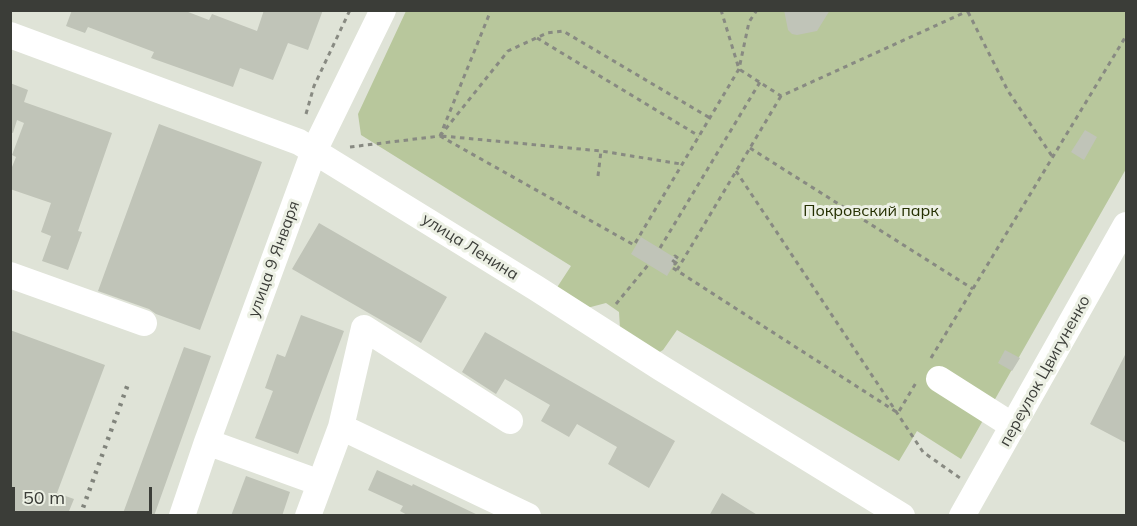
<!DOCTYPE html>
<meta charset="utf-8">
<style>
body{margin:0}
#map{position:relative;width:1137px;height:526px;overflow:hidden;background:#dfe3d7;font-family:Mulish,sans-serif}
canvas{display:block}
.frame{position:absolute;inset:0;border:12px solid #3b3d38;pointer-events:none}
.scale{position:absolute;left:12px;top:487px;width:140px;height:27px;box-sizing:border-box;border:3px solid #3b3d38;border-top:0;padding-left:8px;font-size:18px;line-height:21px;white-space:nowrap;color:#3b3d38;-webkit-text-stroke:4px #ecf0e4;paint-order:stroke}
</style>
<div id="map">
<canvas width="1137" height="526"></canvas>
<div class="frame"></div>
<div class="scale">50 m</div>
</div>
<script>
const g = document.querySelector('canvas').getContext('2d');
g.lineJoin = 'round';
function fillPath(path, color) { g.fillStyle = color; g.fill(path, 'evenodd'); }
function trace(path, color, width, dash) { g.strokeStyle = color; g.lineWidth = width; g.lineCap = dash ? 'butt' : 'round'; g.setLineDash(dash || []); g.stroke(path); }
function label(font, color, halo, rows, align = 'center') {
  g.font = font + ' Mulish,sans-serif'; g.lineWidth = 6; g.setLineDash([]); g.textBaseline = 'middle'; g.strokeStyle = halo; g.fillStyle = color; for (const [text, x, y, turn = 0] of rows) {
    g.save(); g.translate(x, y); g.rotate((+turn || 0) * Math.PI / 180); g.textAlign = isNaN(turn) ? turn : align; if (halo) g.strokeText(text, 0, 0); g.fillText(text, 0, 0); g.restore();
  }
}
const green = new Path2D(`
 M406,11H1126V169L961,459L917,431L899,461L677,330L663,350L658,353L620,328L619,312L606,303L587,308L556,289L571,266L361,135L358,114Z`);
const building = new Path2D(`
 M72,10H183L209,20L212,14L257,31L264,10H323L308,50L288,43L273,80L240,68L233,87L151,58L154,52L88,27L85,33L66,26Z
 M784,10H830L817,31L797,35L792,34L788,30Z
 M10,83L28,90L24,102L112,133L78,231L82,232L68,270L42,261L51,236L41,232L51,203L10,189V172L16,157L12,155L24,123L17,120L13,133L10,132Z
 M159,124L262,162L200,330L156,314L149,309L98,291Z
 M1085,130L1097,137L1084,160L1071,152Z
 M319,223L447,297L421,343L292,269Z
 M641,237L677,259L667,276L631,254Z
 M301,315L344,331L298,454L255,438L273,391L265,388L277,354L285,357Z
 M10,330L105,365L57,493L74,499L67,516H10Z
 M485,332L675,441L649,488L608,464L617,447L577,424L569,437L541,421L550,405L505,379L496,394L462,372Z
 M184,347L211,356L154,516H122Z
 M1005,350L1020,358L1012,371L998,363Z
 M1126,353V443L1090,424Z
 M377,470L412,486L413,484L480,516H409L400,511L403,506L368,490Z
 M246,476L290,492L282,516H231Z
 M722,493L759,516H709Z`);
const path = new Path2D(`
 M721,10L739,69L781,96L970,10
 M968,12L1008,91L1052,156
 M537,38L699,136
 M306,114L314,86L350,10
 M440,136L634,245L739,69L749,22L757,10
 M440,136L508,51L547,33L563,31L710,118
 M442,136L601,151L681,164
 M350,147L440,136L491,10
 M750,148L973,289
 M736,171L923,452L960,478
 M598,176L601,151
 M660,248L760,82
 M674,263L675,264L679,259L675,256L672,260L676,263
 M673,268L898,413L917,381
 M677,270L781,96
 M616,304L648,265
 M931,358L1126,36`);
const minor = new Path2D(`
 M10,35L299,142L536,288L661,368L902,516
 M10,275L144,323
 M939,379L1013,426
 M341,427L528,516
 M207,442L320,483
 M182,516L207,442L314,151L383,10
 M308,516L341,427L364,328L510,421
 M962,516L1126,225`);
const rail = new Path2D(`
 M80,516L128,384`);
const parkNames = [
 ["Покровский парк",871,211]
];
const streetNames = [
 ["улица Ленина",470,247,32],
 ["улица 9 Января",274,259,-70],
 ["переулок Цвигуненко",1045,371,-61]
];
fillPath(green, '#b8c79c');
fillPath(building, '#c0c4b8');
trace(path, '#888a82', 3, [4.5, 4.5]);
trace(minor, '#fff', 26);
trace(rail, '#81847c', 4.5, [3, 6]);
label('16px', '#242f00', '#ecf0e4', parkNames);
label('16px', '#3b3d38', '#ecf0e4', streetNames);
</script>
